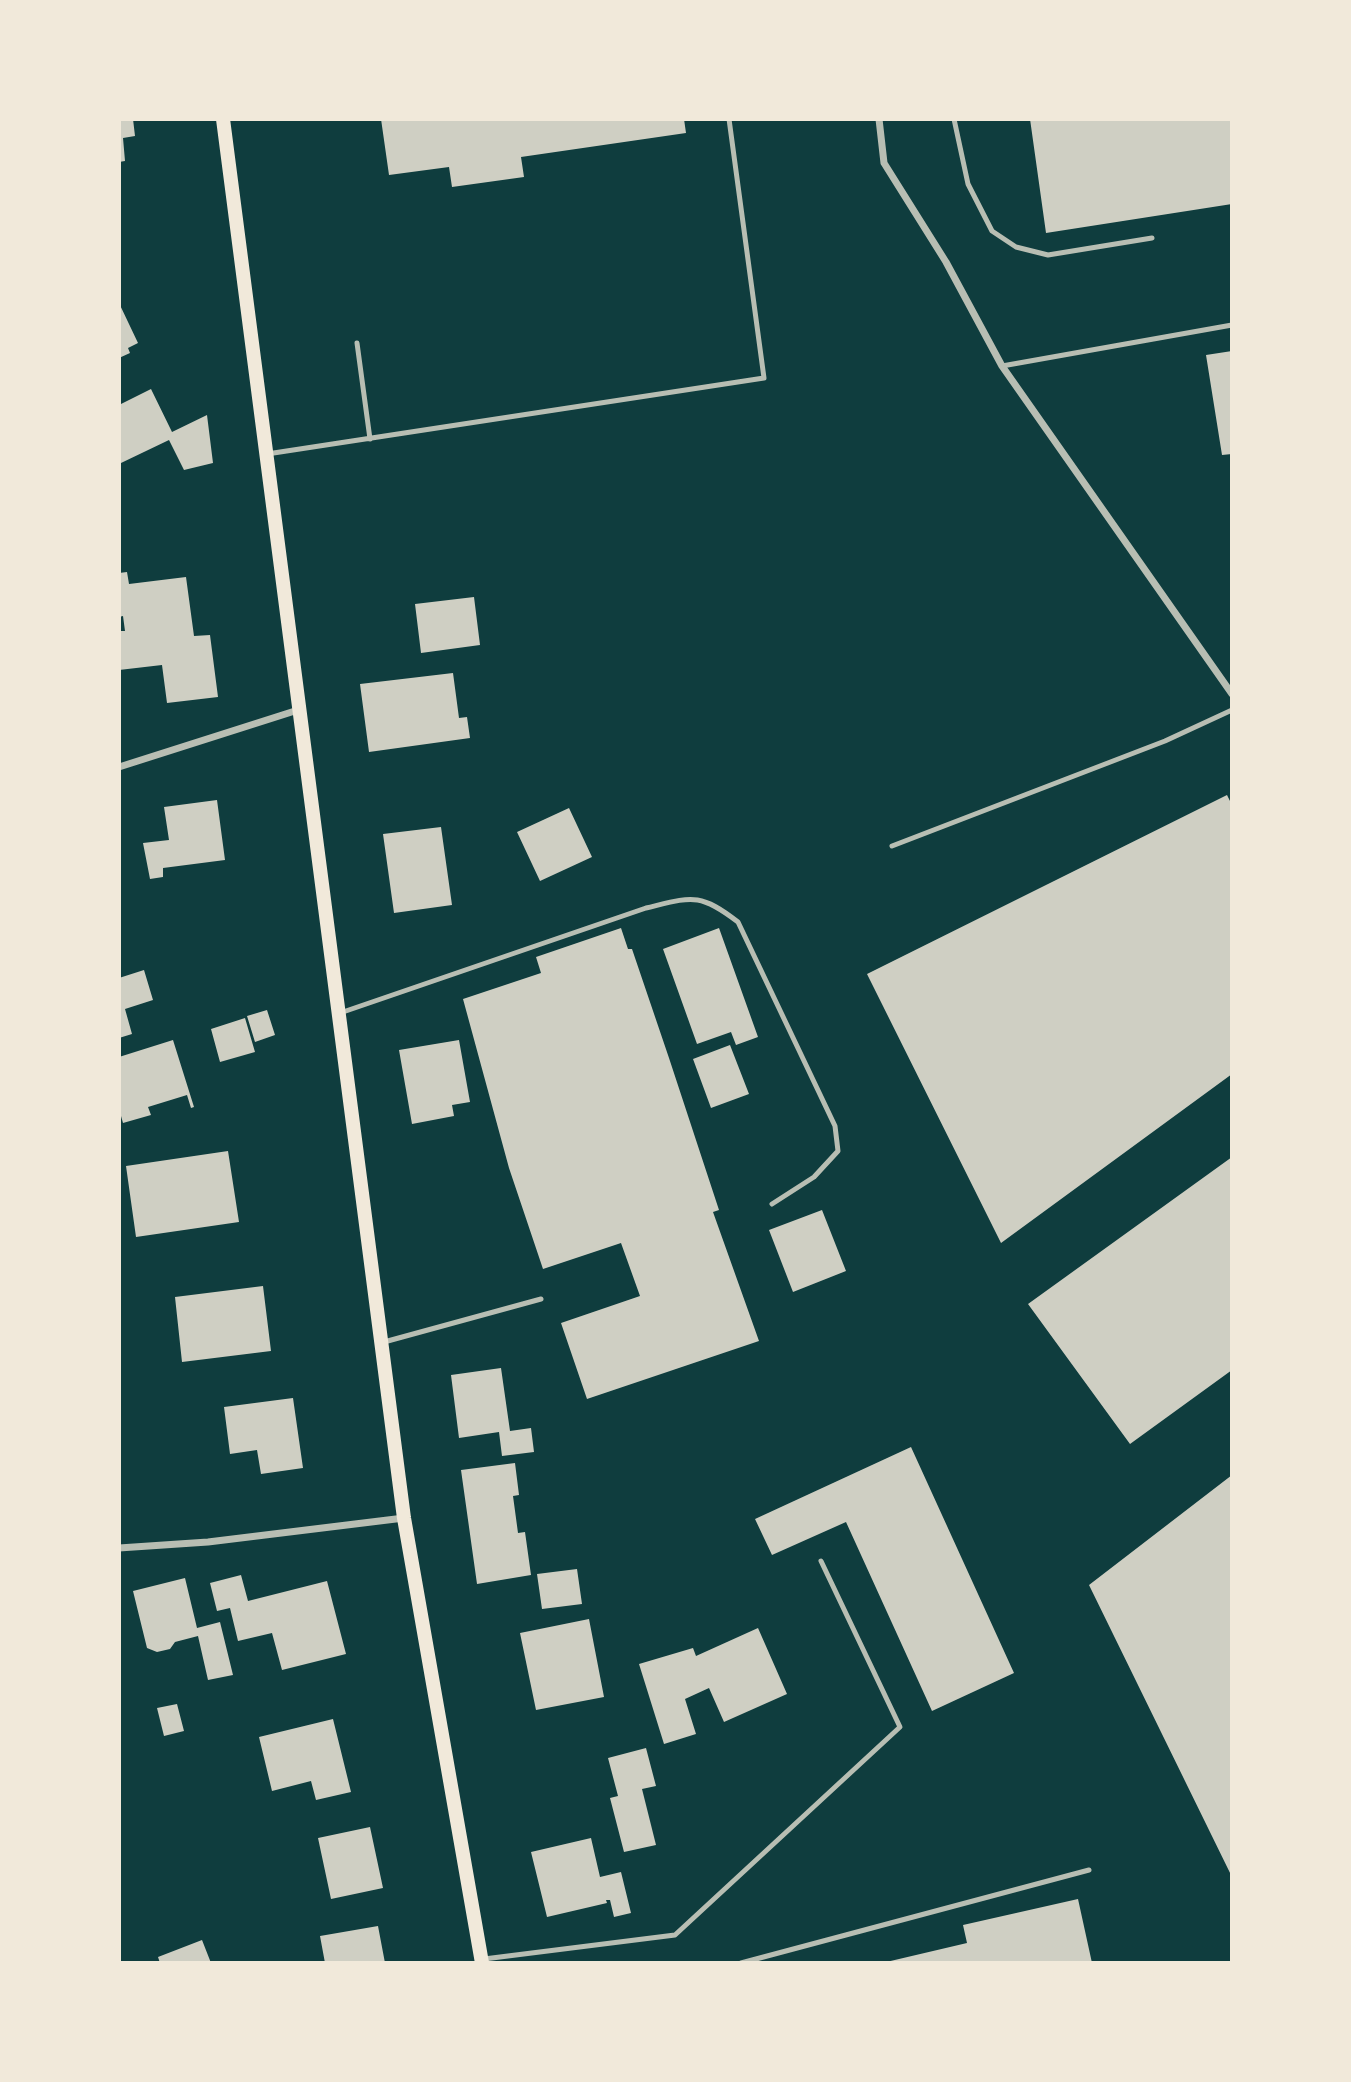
<!DOCTYPE html>
<style>
body{margin:0}
#map{position:relative;width:1351px;height:2082px;overflow:hidden;background:#0f3d3e;font-family:Bitter,serif}
canvas{display:block}
.frame{position:absolute;inset:0;border:121px solid #f1e9da;pointer-events:none}
</style>
<div id="map">
<canvas width="1351" height="2082"></canvas>
<div class="frame"></div>
</div>
<script>
const g = document.querySelector('canvas').getContext('2d');
g.lineJoin = 'round';
function fillPath(path, color) { g.fillStyle = color; g.fill(path, 'evenodd'); }
function trace(path, color, width, dash) { g.strokeStyle = color; g.lineWidth = width; g.lineCap = dash ? 'butt' : 'round'; g.setLineDash(dash || []); g.stroke(path); }
const building = new Path2D(`
 M119,119H133L135,136L123,138L125,161L119,162Z
 M381,119H684L686,133L521,157L524,177L452,187L449,167L389,175Z
 M1030,119H1232V204L1046,233Z
 M119,303L138,343L128,348L130,353L119,358Z
 M1232,351V454L1222,455L1206,355Z
 M151,389L172,432L207,415L213,463L184,470L169,440L121,463L119,459V405Z
 M127,572L129,584L186,577L194,636L210,635L218,697L167,703L162,665L119,670V631H125L123,616L119,617V573Z
 M474,597L480,645L421,653L415,604Z
 M453,673L459,718L467,717L470,738L369,752L360,684Z
 M1227,795L1232,805V1074L1001,1243L867,974Z
 M217,800L225,860L163,868V877L150,879L143,843L169,840L164,807Z
 M569,808L592,857L540,881L517,832Z
 M441,827L452,905L394,913L383,834Z
 M621,928L628,949H632L669,1058L719,1210L713,1212L759,1341L587,1399L561,1323L640,1296L621,1243L543,1269L509,1168L463,999L541,973L536,957Z
 M719,928L758,1037L736,1045L731,1032L697,1044L663,949Z
 M144,970L153,1000L125,1009L132,1034L119,1038V978Z
 M267,1010L275,1035L255,1042L247,1016Z
 M245,1018L255,1052L220,1062L211,1029Z
 M173,1040L194,1107L191,1108L187,1095L148,1107L151,1115L123,1123L119,1109V1057Z
 M459,1040L470,1102L452,1105L454,1116L412,1124L399,1050Z
 M730,1045L749,1094L711,1108L693,1059Z
 M228,1151L239,1222L136,1237L126,1166Z
 M1232,1157V1370L1130,1444L1028,1304Z
 M822,1210L846,1271L793,1292L769,1230Z
 M263,1286L271,1351L182,1362L175,1297Z
 M501,1368L510,1431L531,1428L534,1452L502,1456L499,1432L459,1438L451,1375Z
 M293,1398L303,1468L261,1474L257,1450L230,1454L224,1407Z
 M911,1447L1014,1673L932,1711L846,1522L772,1555L755,1519Z
 M515,1463L519,1495L513,1496L518,1533L525,1532L531,1575L477,1584L461,1470Z
 M1232,1475V1877L1089,1585Z
 M577,1569L582,1604L542,1609L537,1574Z
 M241,1575L248,1601L327,1581L346,1654L282,1670L272,1633L238,1641L230,1608L217,1611L210,1583Z
 M185,1578L197,1628L220,1622L233,1675L208,1680L198,1636L175,1642L170,1649L157,1652L147,1648L133,1591Z
 M589,1619L604,1697L536,1710L520,1633Z
 M758,1628L787,1694L724,1722L709,1688L685,1699L696,1734L664,1744L639,1664L693,1648L696,1656Z
 M177,1704L184,1731L164,1736L157,1708Z
 M333,1719L351,1792L316,1800L311,1781L272,1791L259,1737Z
 M646,1748L656,1786L642,1789L656,1845L624,1852L610,1798L618,1796L608,1758Z
 M370,1827L383,1888L331,1899L318,1838Z
 M591,1838L600,1877L621,1872L631,1913L614,1917L610,1900H606L607,1903L547,1917L531,1852Z
 M1078,1899L1092,1963H882L967,1943L963,1925Z
 M378,1926L385,1963H325L320,1936Z
 M202,1940L211,1963H160L158,1957Z`);
const service = new Path2D(`
 M954,119L968,184L992,231L1016,247L1048,255L1152,238
 M357,343L370,439
 M1002,366L1232,325
 M267,454L764,378L729,119
 M892,846L1165,741L1232,710
 M340,1013L646,908C692,897 699,892 738,922L835,1126L838,1151L814,1177L772,1204
 M384,1342L541,1299
 M484,1959L675,1935L900,1727L821,1561
 M741,1963L1089,1870`);
const minor = new Path2D(`
 M879,119L884,163L946,262L1002,366L1232,694
 M119,767L298,710
 M119,1548L208,1542L404,1518`);
const secondary = new Path2D(`
 M223,119L404,1518L482,1963`);
fillPath(building, '#cfcfc3');
trace(service, '#b8beb3', 5);
trace(minor, '#b8beb3', 7);
trace(secondary, '#f1e9da', 14);
</script>
